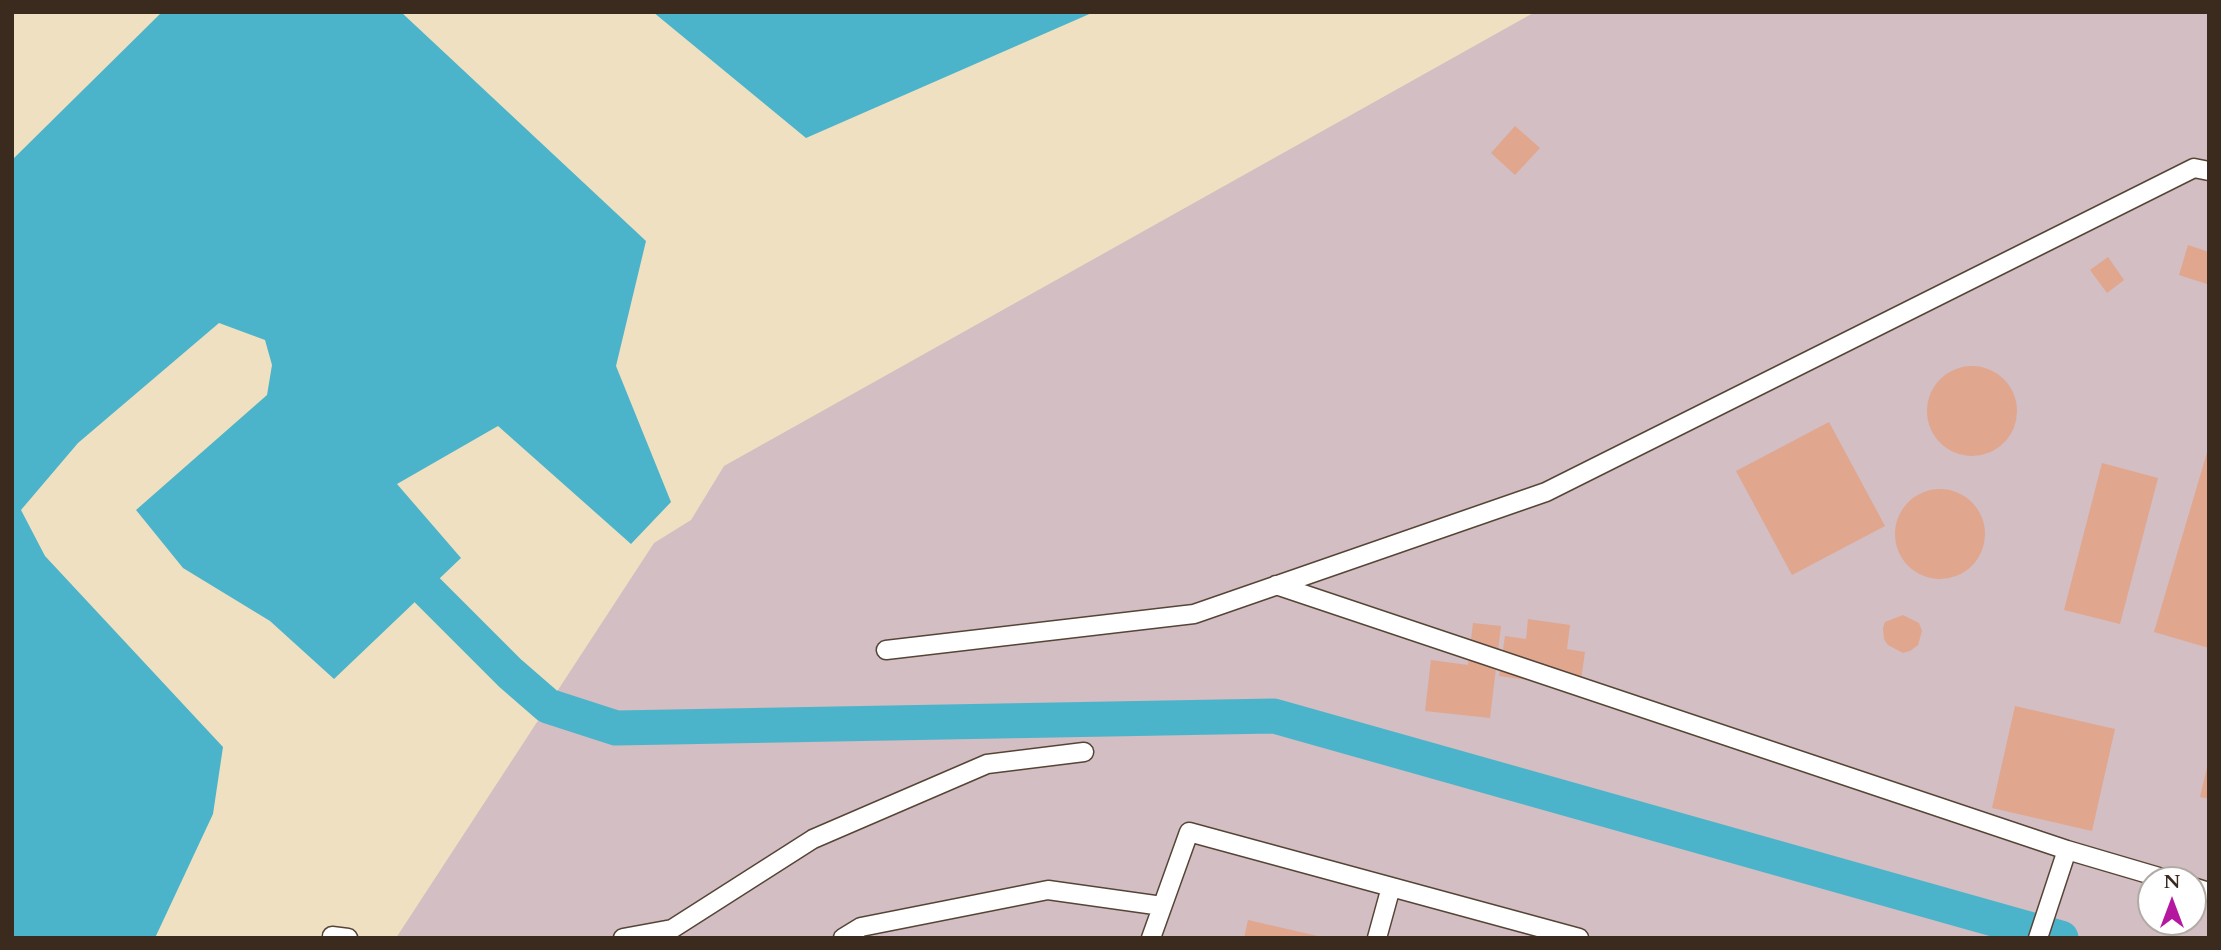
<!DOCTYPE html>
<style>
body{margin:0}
#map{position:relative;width:2221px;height:950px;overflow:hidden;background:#efe0c1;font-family:Cardo,serif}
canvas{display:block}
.frame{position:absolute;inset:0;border:14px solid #3b2a1e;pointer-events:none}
.north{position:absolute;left:2137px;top:866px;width:70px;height:70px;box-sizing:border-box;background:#fff;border:2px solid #b1aaa5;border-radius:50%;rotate:0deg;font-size:19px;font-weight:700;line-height:28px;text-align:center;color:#3b2a1e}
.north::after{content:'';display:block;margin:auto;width:24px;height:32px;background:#b5179e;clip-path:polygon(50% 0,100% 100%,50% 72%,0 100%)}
</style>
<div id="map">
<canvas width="2221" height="950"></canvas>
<div class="frame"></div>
<div class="north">N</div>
</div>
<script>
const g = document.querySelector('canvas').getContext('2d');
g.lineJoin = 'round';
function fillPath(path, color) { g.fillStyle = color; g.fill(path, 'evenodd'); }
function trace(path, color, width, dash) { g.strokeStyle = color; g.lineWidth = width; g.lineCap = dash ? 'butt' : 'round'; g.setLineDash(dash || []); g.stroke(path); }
const industrial = new Path2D(`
 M1535,12H2209V938H396L654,543L691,520L724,466ZM2151,880H2193V922H2151Z`);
const water = new Path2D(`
 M162,12H401L646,241L616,366L671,502L631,544L498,426L397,484L461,558L334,679L270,621L183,568L136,510L267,395L272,365L265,340L219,323L78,443L21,510L45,556L223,747L213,814L155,938H12V160Z
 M653,12H1094L806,138Z`);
const canal = new Path2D(`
 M427,590L510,673L548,706L616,728L1274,716L2061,938`);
const building = new Path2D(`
 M1515,126L1540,148L1515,175L1491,153Z
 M2188,245L2209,252V276L2207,284L2179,275Z
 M2108,257L2124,280L2107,293L2090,270Z
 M1927 411a45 45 0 1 1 90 0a45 45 0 1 1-90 0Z
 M1829,422L1885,526L1792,575L1736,471Z
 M2208,449H2209V648L2154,632Z
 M2102,463L2158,478L2120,624L2064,610Z
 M1895 534a45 45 0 1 1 90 0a45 45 0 1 1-90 0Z
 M1903,615L1919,623L1922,631L1918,645L1910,651L1903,653L1888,645L1884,639L1883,628L1885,622Z
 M1528,619L1570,625L1567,649L1585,652L1580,687L1499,676L1505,636L1526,639Z
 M1473,623L1501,626L1490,718L1425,711L1431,660L1468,665Z
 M2015,706L2115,729L2092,831L1992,808Z
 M2208,763H2209V799L2200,797Z
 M1248,920L1322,937V938H1244Z`);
const lane = new Path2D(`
 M1276,585L2067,850
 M886,650L1194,614L1546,492L2194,168L2209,171
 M2193,887L2209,892
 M332,938V936L348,938
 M623,938L672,929L813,839L987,764L1084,752
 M843,938L861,927L1048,890L1162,906
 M1151,938L1189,832L1579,938
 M1377,938L1391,887
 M2038,938L2067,850L2169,880`);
fillPath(industrial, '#d2bec3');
fillPath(water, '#4cb4ca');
trace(canal, '#4cb4ca', 35);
fillPath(building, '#e1a68e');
trace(lane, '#564536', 21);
trace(lane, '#fff', 18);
</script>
